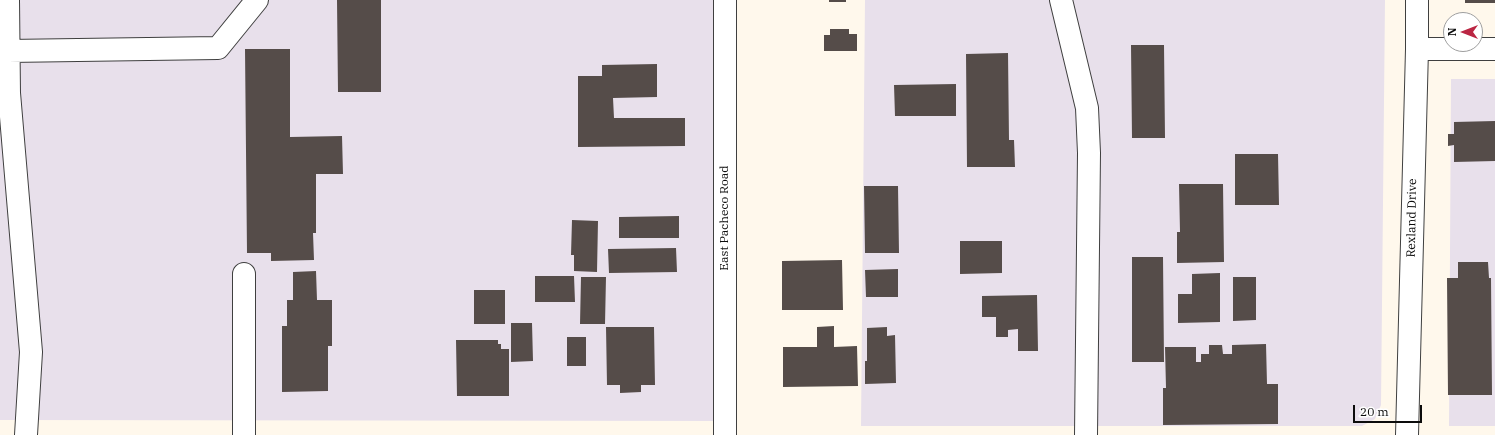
<!DOCTYPE html>
<style>
body{margin:0}
#map{position:relative;width:1495px;height:435px;overflow:hidden;background:#fff8ec;font-family:"IBM Plex Serif",serif}
canvas{display:block}
.north{position:absolute;left:1443px;top:12px;width:40px;height:40px;box-sizing:border-box;background:#fff;border:1px solid #9e9e9e;border-radius:50%;rotate:270deg;font-size:11px;font-weight:700;line-height:16px;text-align:center;color:#0c0c0c}
.north::after{content:'';display:block;margin:auto;width:14px;height:18px;background:#bb2643;clip-path:polygon(50% 0,100% 100%,50% 72%,0 100%)}
.scale{position:absolute;left:1353px;top:405px;width:69px;height:18px;box-sizing:border-box;border:2px solid #0c0c0c;border-top:0;padding-left:5px;font-size:12px;line-height:14px;white-space:nowrap;color:#0c0c0c;-webkit-text-stroke:3px #fff;paint-order:stroke}
</style>
<div id="map">
<canvas width="1495" height="435"></canvas>
<div class="north">N</div>
<div class="scale">20 m</div>
</div>
<script>
const g = document.querySelector('canvas').getContext('2d');
g.lineJoin = 'round';
function fillPath(path, color) { g.fillStyle = color; g.fill(path, 'evenodd'); }
function trace(path, color, width, dash) { g.strokeStyle = color; g.lineWidth = width; g.lineCap = dash ? 'butt' : 'round'; g.setLineDash(dash || []); g.stroke(path); }
function label(font, color, halo, rows, align = 'center') {
  g.font = font + ' "IBM Plex Serif",serif'; g.lineWidth = 4; g.setLineDash([]); g.textBaseline = 'middle'; g.strokeStyle = halo; g.fillStyle = color; for (const [text, x, y, turn = 0] of rows) {
    g.save(); g.translate(x, y); g.rotate((+turn || 0) * Math.PI / 180); g.textAlign = isNaN(turn) ? turn : align; if (halo) g.strokeText(text, 0, 0); g.fillText(text, 0, 0); g.restore();
  }
}
const industrial = new Path2D(`
 M0,0H722L719,421L0,420Z
 M865,0H1385L1381,405L1375,419L1362,426H861Z
 M1451,79H1495V426H1449Z`);
const building = new Path2D(`
 M337,0H381V92H338Z
 M829,0H846V2H829Z
 M1465,0H1495V3H1465Z
 M830,29H849V34H857V51H824V35H830Z
 M1131,45H1164L1165,138H1132Z
 M245,49H290V137L342,136L343,174H316V233H313L314,260L271,261V253H247Z
 M1008,53L1009,140H1014L1015,167H967L966,54Z
 M657,64V97L613,98L614,118H685V146L578,147V76H602V65Z
 M956,84V116H895L894,85Z
 M1495,121V161L1454,162V145L1448,146V134H1454V122Z
 M1235,154H1278L1279,205H1235Z
 M1179,184H1223L1224,262L1177,263V232H1180Z
 M864,186H898L899,253H865Z
 M679,216V238H619V217Z
 M572,220L598,221L597,272L574,271V255H571Z
 M960,241H1002V273L960,274Z
 M676,248L677,272L609,273L608,249Z
 M1132,257H1163L1164,362H1132Z
 M842,260L843,310H782V261Z
 M1458,262H1488L1489,278H1491L1492,395H1448L1447,278H1458Z
 M898,269V297H866L865,270Z
 M316,271L317,300H332V346H328V391L282,392V326H287V300H293V272Z
 M1220,273V322L1178,323V294H1192V274Z
 M535,276H574L575,302H535Z
 M581,277H606L605,324H580Z
 M1233,277H1256V320L1233,321Z
 M474,290H505V324H474Z
 M1037,295L1038,351H1018V329L1008,330V337H996V317H982V296Z
 M511,323H532L533,361L511,362Z
 M834,326V347L857,346L858,386L783,387V347H817V327Z
 M606,327H654L655,385H641V392L620,393V385H607Z
 M887,327V336L895,335L896,383L865,384V361H867V328Z
 M567,337H586V366H567Z
 M456,340H498V344H501V349H509V396H457Z
 M1266,344L1267,384H1278V424L1163,425V388H1166L1165,347H1196V362H1201V354H1209V345H1222L1223,354H1232V345Z`);
const minor = new Path2D(`
 M8,0L9,93L31,352L26,435
 M725,0V435
 M1061,0L1087,108L1089,153L1086,435
 M1417,49H1495
 M8,51L218,48L257,0
 M244,274V435
 M1407,435L1417,49V0`);
const streetNames = [
 ["East Pacheco Road",725,218,-90],
 ["Rexland Drive",1412,218,-89]
];
fillPath(industrial, '#e8e0eb');
fillPath(building, '#554c49');
trace(minor, '#3f3f3f', 24);
trace(minor, '#fff', 22);
label('12px', '#0c0c0c', '#fff', streetNames);
</script>
